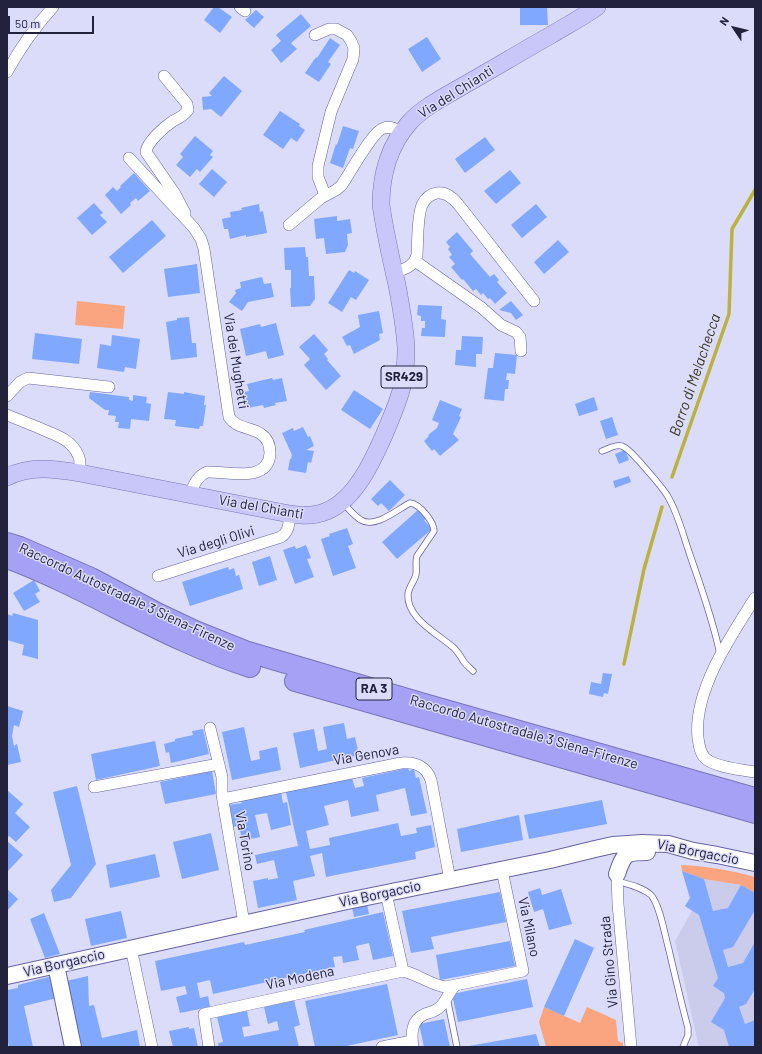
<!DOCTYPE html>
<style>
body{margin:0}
#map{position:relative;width:762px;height:1054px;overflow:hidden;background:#dbdcf9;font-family:Barlow,sans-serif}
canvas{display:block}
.frame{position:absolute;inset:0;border:8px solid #23223d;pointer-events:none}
.north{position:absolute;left:714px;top:8px;width:40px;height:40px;-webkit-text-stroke:3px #dbdcf9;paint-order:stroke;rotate:305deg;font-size:11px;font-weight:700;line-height:16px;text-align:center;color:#23223d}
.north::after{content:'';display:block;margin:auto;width:14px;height:18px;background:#23223d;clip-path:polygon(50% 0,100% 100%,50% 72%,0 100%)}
.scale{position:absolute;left:8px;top:16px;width:86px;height:18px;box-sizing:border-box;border:2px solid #23223d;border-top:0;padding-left:5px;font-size:12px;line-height:14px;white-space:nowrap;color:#23223d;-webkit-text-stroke:3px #dbdcf9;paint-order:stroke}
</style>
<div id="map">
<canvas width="762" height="1054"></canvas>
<div class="frame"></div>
<div class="north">N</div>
<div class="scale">50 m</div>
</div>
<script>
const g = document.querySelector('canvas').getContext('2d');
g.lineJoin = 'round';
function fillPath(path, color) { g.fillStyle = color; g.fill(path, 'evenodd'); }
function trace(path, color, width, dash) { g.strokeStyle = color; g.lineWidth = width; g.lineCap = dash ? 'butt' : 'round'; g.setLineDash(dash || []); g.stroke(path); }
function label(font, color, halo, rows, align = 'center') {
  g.font = font + ' Barlow,sans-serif'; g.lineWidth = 3; g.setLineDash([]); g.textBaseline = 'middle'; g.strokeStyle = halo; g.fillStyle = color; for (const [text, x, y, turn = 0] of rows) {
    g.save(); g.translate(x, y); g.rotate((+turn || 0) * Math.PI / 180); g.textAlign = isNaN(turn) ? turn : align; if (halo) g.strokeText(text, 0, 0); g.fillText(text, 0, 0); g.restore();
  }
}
const built = new Path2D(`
 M682,871L704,879L741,885L755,893V1047H699L675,941L692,911L685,906L690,898Z`);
const green = new Path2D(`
 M77,301L125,306L123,329L75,325Z
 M681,865C706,866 730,870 755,877V893L741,885L704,879L682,871Z
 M544,1007L580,1023L587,1007L616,1020L618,1041L623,1043V1047H546L539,1022Z`);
const stream = new Path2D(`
 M672,477L729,314L732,229L755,190
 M624,664L644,569L662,507`);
const building = new Path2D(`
 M214,7H218L232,17L220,33L204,20Z
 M520,7H547L548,25H520Z
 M256,10L264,17L254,28L245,20Z
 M301,14L311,26L291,43L297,49L281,63L271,50L281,41L276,35Z
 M427,37L441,59L422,72L408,49Z
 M330,38L340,45L328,62L331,64L319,82L305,73L316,57L317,58Z
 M224,76L242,91L221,117L211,109L203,110L202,97L212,96L209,93Z
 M280,111L300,124L299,126L305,130L297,142L291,138L283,149L263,135Z
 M343,126L359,131L353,149L350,148L343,168L330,163L336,144L337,145Z
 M195,136L213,151L210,155L213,157L200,172L197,169L190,177L176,165L183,157L180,154Z
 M485,137L495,150L465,173L455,159Z
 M212,169L227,182L214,197L199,184Z
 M510,170L521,183L496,204L484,191Z
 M134,173L150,191L138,201L136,198L130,203L131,205L121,214L105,195L113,187L117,191L121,187L120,186Z
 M94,203L103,213L100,215L107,222L92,235L77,218Z
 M259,204L260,212L263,211L267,233L246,237V235L230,239L228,229H224L222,219L231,217L230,212L242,210L241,208Z
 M536,204L547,217L522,238L511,225Z
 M337,216V221L350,219L352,233L347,234L348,245L345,252L326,254L324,238L316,239L314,219Z
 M152,220L166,236L123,273L109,257Z
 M457,232L473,251L470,254L490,277L494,274L499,280L497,282L507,293L495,304L490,298L488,299L483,293L481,295L476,289L473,291L463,279L462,280L451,267L455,264L449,257L452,255L448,249L450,247L446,242Z
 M558,240L569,252L544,274L534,262Z
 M305,247L306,257H308L309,276H314L315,299L310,306L291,307L290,288H291V270H285L284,248Z
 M197,264L200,293L168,297L164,269Z
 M349,270L354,273L355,271L369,280L356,300L351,297L342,312L328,303Z
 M262,277L264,284L271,283L274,297L248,302L242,311L229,302L236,293L235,290L241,288L240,282Z
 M511,301L523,315L516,320L511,313L499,310Z
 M418,305L442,306L441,319L446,320L445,337L421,336L422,328H425V321H421V316L417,315Z
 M379,311L383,333L379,334L380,340L354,354L350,345L347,346L342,337L360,327L358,315Z
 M189,317L192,343H196L197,357L171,360L166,322L177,320V318Z
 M276,323L284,355L268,359L266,351L246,356L240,329L260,324L261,327Z
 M35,333L82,339L79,364L32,359Z
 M314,334L328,350L324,354L328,359L327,360L341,376L326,390L304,365L310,359L299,347Z
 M112,335L140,339L136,369L125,367L124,372L97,368L100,344L111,346Z
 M462,336L483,337L482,354H476V367L455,365L456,350H461Z
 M495,353L517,355L515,374L507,373L506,380H509L508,389H505L504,401L484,399L488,368H493Z
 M272,378L273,380L282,378L287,401L275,403L276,405L264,408L263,405L248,408L244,392L249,391L247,384Z
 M354,390L383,409L370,429L341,410Z
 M90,392L129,397V400L133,401V395L147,397L146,403L151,404L149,421L131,419L130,429L118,428L119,422H115L116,416L108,415L109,410H105L89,398Z
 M168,392L184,394V392L205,396L204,405H206L203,426H200L199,429L175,426L176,420L164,419Z
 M594,397L598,410L579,416L575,404Z
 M440,400L462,409L459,416L461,417L453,434L459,440L440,456L434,449L432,451L424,441L429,436L428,435L437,428L439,423L432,420Z
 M612,417L618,435L606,439L600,421Z
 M303,427L308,437L310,436L314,446L306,450L314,451L311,463L308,462L306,473L288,470L290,459H291L292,455L282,433L293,428L294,431Z
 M625,450L629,460L619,464L615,454Z
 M629,476L631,482L615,488L613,481Z
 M390,480L405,495L389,511L381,503L378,506L371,499Z
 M418,510L426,519L424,520L432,529L397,559L382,542Z
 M347,528L353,544L348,546L356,568L333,576L321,539L330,536L329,534Z
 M306,545L311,558L307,559L314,577L295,584L283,550L295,546L296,549Z
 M270,556L277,580L259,586L252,562Z
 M228,567L229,570L234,568L236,576L239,575L243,589L190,606L182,582Z
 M34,580L40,591L35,594L40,602L24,611L13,593Z
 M13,613L38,620V659L22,655L24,645L7,640V614L12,616Z
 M603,673L612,674L608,694L604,693L603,697L589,694L591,682L601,684Z
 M7,706L23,711L19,727L14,725L12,736L14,746L17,744L21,762L7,765Z
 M344,723L347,739L355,737L359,755L300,768L293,733L314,729L318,751L327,749L323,727Z
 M244,727L251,761L260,759L259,751L277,747L281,770L232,780L222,732Z
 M203,729L209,754L171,763L169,752L166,753L164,744L175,741V739L193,735L192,731Z
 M155,741L160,766L96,780L91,754Z
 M408,768L409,771L414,769L416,778L419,777L427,813L411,816L405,788L376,795L379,811L351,817L348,800L324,806L329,825L306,831L310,849L330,845L329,838L398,823L401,836L417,833L416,828L431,825L435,847L415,852L416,859L326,877L322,853L310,856L315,876L293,881L297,900L258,908L253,881L268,878V880L278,878L274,860L257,864L255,855L298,846L286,792L352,778L355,788L364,786L362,778Z
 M212,771L216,794L165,804L160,782Z
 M77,786L96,864L71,898L54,902L51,890L71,865L53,792Z
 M7,790L23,804L15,813L30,827L16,842L9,836L7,838Z
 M281,792L283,803L287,802L291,825L271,830L267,813L255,815L260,837L242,841L239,825L233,827L228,805L242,803L241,801Z
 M602,800L607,824L529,839L524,815Z
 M519,815L523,840L461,852L457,829Z
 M211,833L219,870L182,879L173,842Z
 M7,841L23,855L7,872Z
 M155,854L160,877L110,888L106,865Z
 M682,871L704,879L713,911L728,908L741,885L755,893V910L733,947L723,950L728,967L743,963L755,942V989L746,1004L739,1007L745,1024L755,1020V1047H729L724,1030L711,1022L725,998L724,993L713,986L718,978L699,915L685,906L690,898Z
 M540,888L542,895L561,889L572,924L549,930L543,909L534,912L528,892Z
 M7,889L18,899L7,911Z
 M500,892L506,922L431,937L434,949L411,953L402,911Z
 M367,904L369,914L354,917L352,907Z
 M121,911L127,938L91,946L85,919Z
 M383,912L393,956L373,960L369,943L356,946L359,960L343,963L342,956L333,957L335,967L213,994L210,980L197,983L200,998L208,996L210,1007L180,1013L176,997L187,994L185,986L161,991L155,961L244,942L245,945L305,932L304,930Z
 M44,913L60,954L45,958L30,919Z
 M575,939L594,948L564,1016L544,1007Z
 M510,941L515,966L440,980L436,955Z
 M52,976L57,998L24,1006L33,1047H9L7,1038V990L18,988V985Z
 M88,976L89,1006L94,1005L102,1038L137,1030L140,1047H82L66,981Z
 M527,979L533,1007L458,1022L452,994Z
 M387,984L398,1035L342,1047H315L305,1001Z
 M294,1000L300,1025L294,1027L299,1047H219L218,1043L223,1042L217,1017L247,1011L250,1026L242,1027L244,1037L279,1030L277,1021L268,1024L264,1007Z
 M444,1019L450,1047H424L419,1024Z
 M189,1027V1029L194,1028L198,1047H173L169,1031Z
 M536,1034L540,1047H470L469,1046Z`);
const lane = new Path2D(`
 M602,451C608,449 615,444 622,446C629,449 635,457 640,462C649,473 659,483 667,495C678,513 683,535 690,555C701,587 713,620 720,654
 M342,502C348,508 354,516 361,520C375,529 398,509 410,503C420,504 434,522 434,531L417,556C415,562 417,568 416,574C415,581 409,586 408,594C406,618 438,634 454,648C458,652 461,657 464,662C467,666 470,668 473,671
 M617,881C628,884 642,887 651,895C660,905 665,936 669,950C675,976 681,1002 688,1028V1035L683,1047
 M447,998L457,1047`);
const street = new Path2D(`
 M240,7L245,11
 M315,35L329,29H336L347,35L351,41L354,48L353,59L331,112L318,166V177L325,195
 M7,72C20,48 35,27 53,7
 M164,76L187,104L188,110C184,116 179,118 173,121C164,127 147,142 146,152L175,194L185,213
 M129,158L194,228L201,239L204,249L229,417C237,429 251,427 261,434C267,438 270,445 270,453C269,484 226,471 207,472C197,476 194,485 190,494
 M289,225L321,198L336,190L341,186C350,174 372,131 384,128C390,126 396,129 402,132
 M415,261L482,308L501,325L516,332L520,337L521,351
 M394,273C404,269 414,267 417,255C418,241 417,217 422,205C425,199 430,194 437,193C446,192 452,197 458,204L534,301
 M7,396L20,382L28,378L109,387
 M7,415C17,419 27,423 37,427C52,434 71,438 78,455C81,460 80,467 80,473
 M158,576L281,537C289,532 289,523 290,514
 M755,598C731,636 693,691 698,738C699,745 700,753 705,758C714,767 742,770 755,772
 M210,728L222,777V795L244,923
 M94,787L219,764
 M223,799L401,763C416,762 426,766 431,780L450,880
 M617,874L618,904L631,1047
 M386,893L403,971
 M131,948L152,1047
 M209,1047L204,1014L403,971C418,974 430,985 446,987L523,971L502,870
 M382,1047L412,1041
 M413,1047C411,1034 411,1020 425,1014C431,1012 437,1011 441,1006C447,1000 449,991 456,985`);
const secondary = new Path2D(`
 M617,874C624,853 626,852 647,852
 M56,965L73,1047
 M7,976L347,901L550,860L595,849L613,845L642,843L668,844L693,851L717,855L755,863`);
const primary = new Path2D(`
 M7,477C31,465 55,469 80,473L279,512C295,515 311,518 327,511C356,499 373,460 385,433C391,418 398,403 402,387C405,374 406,361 406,348C405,327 401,306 397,285C391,259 385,232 381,205C381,175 389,146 409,123C422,108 444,97 461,87C491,70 521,52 551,35C566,26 583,17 597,7`);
const highway = new Path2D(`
 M7,543L20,547L91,578L159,614L195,631L245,651L421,703L755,798
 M7,558C90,589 165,640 250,667
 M295,681L755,813`);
const shields = [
 [404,377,46],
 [374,689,36]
];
const shieldNames = [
 ["SR429",404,377],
 ["RA 3",374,689]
];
const streetNames = [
 ["Via del Chianti",456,92,-32],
 ["Via dei Mughetti",236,361,81],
 ["Via del Chianti",261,507,10],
 ["Via degli Olivi",216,542,-17],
 ["Raccordo Autostradale 3 Siena-Firenze",127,597,25],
 ["Raccordo Autostradale 3 Siena-Firenze",524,732,16],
 ["Via Genova",366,755,-10],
 ["Via Torino",245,841,80],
 ["Via Borgaccio",698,852,11],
 ["Via Borgaccio",380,894,-12],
 ["Via Milano",529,927,78],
 ["Via Gino Strada",609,962,-95],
 ["Via Borgaccio",64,963,-13],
 ["Via Modena",300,978,-12]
];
const waterNames = [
 ["Borro di Melachecca",695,375,-71]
];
fillPath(built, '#cbccec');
fillPath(green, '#faa580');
trace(stream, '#bbb13f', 3.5);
fillPath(building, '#80a8ff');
trace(lane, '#6663a3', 7);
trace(street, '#6663a3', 12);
trace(secondary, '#6663a3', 18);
trace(primary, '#7875b5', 18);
trace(highway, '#7875b5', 22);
trace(lane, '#fff', 5.5);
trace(street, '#fff', 11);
trace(secondary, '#fff', 16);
trace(primary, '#c9c7fa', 17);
trace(highway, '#a5a2f6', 20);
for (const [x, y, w] of shields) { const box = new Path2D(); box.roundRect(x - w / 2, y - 11, w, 22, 3); g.fillStyle = '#dbdcf9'; g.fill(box); trace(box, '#23223d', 1); }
label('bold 13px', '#23223d', null, shieldNames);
label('14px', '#23223d', '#dbdcf9', streetNames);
label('italic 15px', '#37361d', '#dbdcf9', waterNames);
</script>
